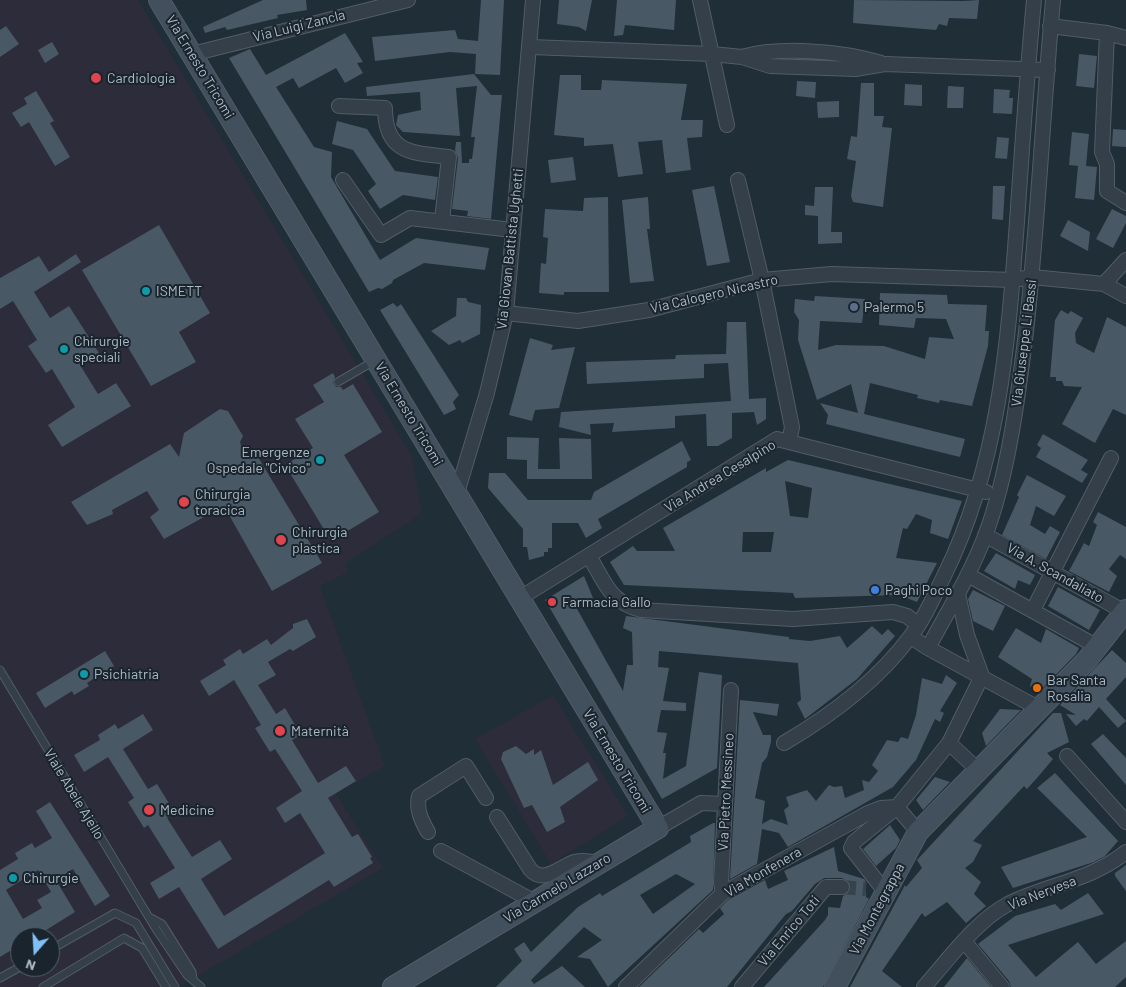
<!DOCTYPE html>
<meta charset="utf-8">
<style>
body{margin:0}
#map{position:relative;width:1126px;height:987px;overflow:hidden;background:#202e38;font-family:Barlow,sans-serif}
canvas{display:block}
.north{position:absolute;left:10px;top:927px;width:50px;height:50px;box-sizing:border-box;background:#19242d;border:1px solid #55606a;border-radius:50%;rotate:199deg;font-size:14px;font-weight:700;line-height:20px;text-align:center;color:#aebac5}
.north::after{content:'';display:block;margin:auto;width:18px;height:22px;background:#80bff9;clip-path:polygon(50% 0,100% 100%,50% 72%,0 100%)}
</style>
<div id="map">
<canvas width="1126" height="987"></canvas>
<div class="north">N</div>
</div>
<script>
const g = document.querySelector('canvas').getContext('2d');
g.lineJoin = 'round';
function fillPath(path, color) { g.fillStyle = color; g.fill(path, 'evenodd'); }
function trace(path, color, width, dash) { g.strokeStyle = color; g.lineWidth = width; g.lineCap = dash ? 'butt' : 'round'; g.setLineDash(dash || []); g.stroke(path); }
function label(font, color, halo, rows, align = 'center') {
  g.font = font + ' Barlow,sans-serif'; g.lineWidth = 4; g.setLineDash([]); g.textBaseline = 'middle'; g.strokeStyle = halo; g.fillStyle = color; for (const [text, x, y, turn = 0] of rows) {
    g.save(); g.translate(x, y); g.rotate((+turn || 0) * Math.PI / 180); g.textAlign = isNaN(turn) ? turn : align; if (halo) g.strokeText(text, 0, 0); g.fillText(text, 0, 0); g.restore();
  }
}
const medical = new Path2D(`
 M0,0H138L412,456L422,514L347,562L345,566L348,572L320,586L385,766L336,794L383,868L179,987H0ZM20,937H50V967H20Z
 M553,695L628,816L551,864L475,739Z`);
const building = new Path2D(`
 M263,0H306L307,10L277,15L278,18L227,30L225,27L205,33L203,27Z
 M481,0H504L500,75L475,74L476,54L450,52L375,61L372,37L455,30L458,39L478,41Z
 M559,0H592L586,31L579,27L557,24Z
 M617,0H676L674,30L625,25L623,35L614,36Z
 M854,0L964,1L979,0L977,19L949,18L947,26L939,24L936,30L853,23Z
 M6,26L19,44L0,57V30Z
 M345,33L363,62L357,63L363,73L345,83L336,68L299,88L293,78L276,87L314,147L332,152L331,177L380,260L416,238L489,248L485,270L424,263L393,280L392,283L382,289L378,288L369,292L229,58L250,49L266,75Z
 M52,42L59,54L45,63L38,50Z
 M1079,54L1097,56L1094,88L1076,86Z
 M474,74L491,95H502L491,219L467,216L468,211L452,209L458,158L455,151L456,142H461L462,163H469V159H472L475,137H471L477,86L456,88L460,136L403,132L396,125L398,115L421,110L420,92L367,96L366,87Z
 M560,75H581V90H601L602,80L687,84L681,120H703L702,137L687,138L691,170L666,173L662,140L638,142L643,174L618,177L613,144L584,146V138L554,135Z
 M797,81L816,82L815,98L796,96Z
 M861,83H874V116H884L882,127L892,128L883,207L853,202L851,196L856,161L847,159L851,136L857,137Z
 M905,84L922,85V106L904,105Z
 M948,86L964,87L963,108H947Z
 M994,89L1010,90L1009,98H1013L1012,114L993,113Z
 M36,91L54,121L50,123L70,157L55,166L29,122L21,127L12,113L27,104L24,98Z
 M839,101V117L818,118L817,102Z
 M337,121L367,129L395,171L438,177L435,200L403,195L380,209L368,191L376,184L353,150L332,144Z
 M1113,129L1126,130V147L1112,146Z
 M1072,132L1089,134L1086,166L1097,167L1094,200L1075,198L1078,166L1069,165Z
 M997,137L1009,138L1007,159L995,158Z
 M573,157L576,180L551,183L548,160Z
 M714,186L730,262L707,266L692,190Z
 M993,186H1005L1003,220L992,219Z
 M815,187H833L831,232H842V243L818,244V216L805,215V205L814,206Z
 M608,197L609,292H564V295L539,293L541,263L546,264L548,238L543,237L545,209L583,211L584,198Z
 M648,197L650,229H647L654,281L630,283L622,200Z
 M1112,209L1126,216V223L1113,248L1096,239Z
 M1068,220L1090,232L1088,251L1060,236Z
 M159,225L210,313L179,332L196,362L151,386L82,270Z
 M76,254L81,262L34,292L50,318L69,306L99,353L80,365L98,394L116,383L131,406L62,447L48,425L75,407L52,369L46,373L28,346L37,340L13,301L0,309V278L39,256L49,272Z
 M880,293L947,295L948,304L987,305L985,331H989L988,346L972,406L940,400L939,403L917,398L918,395L870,383L864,414L965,439L960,457L826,424L828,415L820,403L858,413L851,384L817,400L798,340L799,320L794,312L795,299L814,301L815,296L865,299L862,323L820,321L818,350L836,345L884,346L925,359L929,337L954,339L946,319L916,318L914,328L879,325Z
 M457,298H466L468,302L481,305L480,334L462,343L460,340L449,345L431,331L456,316Z
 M393,303L397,307L401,304L459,395L453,402L456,409L444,415L380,310Z
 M1061,310L1068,314L1071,311L1083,318L1075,333L1076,343L1094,353L1107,317L1126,327V415L1113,409L1095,443L1062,424L1082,387L1064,386L1062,381H1056V377H1050L1055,320Z
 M727,322H746L749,399L766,398V419L757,425L754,412L732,413V438L718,446H707L706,414L675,416V428L612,432L614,423L590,424L591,435L559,427L561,412L731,401L728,363L704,364V378L587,384L586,362L675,359L676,355L726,354Z
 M530,338L553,345L551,350L575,347L559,408L535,410L532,421L509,415Z
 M333,373L335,377L333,383L336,387H341L343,390L353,384L382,432L344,455L379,512L331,541L285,465L313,448L295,419L324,402L313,385Z
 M220,409L228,411L243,436L240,442L245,459L255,452L322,563L272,591L224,506L164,539L150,517L159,510L147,491L112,510L113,514L87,525L71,502L170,444L179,457L184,433Z
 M1043,434L1088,460L1081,470L1088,474L1082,483L1036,457L1041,448L1037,445Z
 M507,437L539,438L538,469H560L559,438L591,439L592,479H527V460L507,459Z
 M682,441L691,460L687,462V467L598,519L602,528L586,538L578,523H552V548H548V552H544V556L529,560L527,547H523V529L488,488L489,473H505L528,500H591L594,492Z
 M788,460L962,501L948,539L930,533L932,520L916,514L907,529L903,528L896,558L937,563L917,602L899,595L795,598L793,593L624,585L610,562L633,546L637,551H675L663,528L766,468V472ZM785,481L812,488L808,518L790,516ZM743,532H774L771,552H742Z
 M1027,475L1066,496L1054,516L1036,506L1030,525L1045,534L1050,526L1060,532L1046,559L1002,535L1019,497L1017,495Z
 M1098,512L1126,527V559L1120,555L1109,569L1117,576L1109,592L1069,571L1084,543L1089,546L1097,525L1093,522Z
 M996,553L1035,575L1030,585L1018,580L1015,589L984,571Z
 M584,576L593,598L576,607L623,691L627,665H633L632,632L623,628L626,616L789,637V639L810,641L840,636L847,648L872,626L882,635L888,629L895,636L857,679L805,719L797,703L801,700L798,663L659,651L658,667L669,668L663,701L686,703V711L661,710L657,732L667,733L663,753H666L663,779L686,766L699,672L722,675L717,768L662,799L545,600Z
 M1058,587L1100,610L1089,630L1048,606Z
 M973,590L1005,606L993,631L973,621L968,599Z
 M307,619L316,637L293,651L290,649L268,662L276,675L258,685L276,714L285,708L301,735L292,740L318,783L346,766L356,781L328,798L352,837L358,834L372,857L370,858L373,863L334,887L329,880L218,949L179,887L159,899L150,883L175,868L148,825L144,828L128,802L134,798L108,757L84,772L74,755L100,740L98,735L115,724L118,729L143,714L153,730L123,749L148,789L157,784L175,813L167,818L192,857L220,840L232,859L201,879L224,916L325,853L300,813L285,823L276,808L302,791L275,749L270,752L255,728L261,725L234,680L209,696L200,681L226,665L223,660L240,649L243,654L267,639L271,645L293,628V624Z
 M1016,628L1041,643L1046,629L1079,648L1076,654L1039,692L1030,686L1032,679L998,657Z
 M1112,650L1126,663V677L1106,699L1126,721L1118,728L1099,707L1087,721L1084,719L1076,726L1066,714L1076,715L1060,705Z
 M105,651L114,666L87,683L89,686L74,695L72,691L45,708L36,693Z
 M946,675L957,683L940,711L944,713L940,722L935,719L916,760L893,787L788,847L779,833L762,829L757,864L730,879L740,700L779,704L777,716L753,712L763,735H771V742L767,757L762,763L755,798L765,801L762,824L771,819L788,825L784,810L789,806L786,797L807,790L816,801L829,785L834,787L842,786L845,798L864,790L862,780L869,782L878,771L872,765L887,740L898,742L901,737L908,739L916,715L922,678L942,684Z
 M1000,709L1021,710L986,746L982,733Z
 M1053,713H1061L1069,742L1047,753L1053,759L1037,778L1027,789L1024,786L973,841L982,845L973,862L965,868L981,882L974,894L986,906L966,923L947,902L925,917L922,913L882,971L902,987H850L905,885L906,887L922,868L917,860Z
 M1103,734L1126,758V785L1091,744Z
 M516,746L526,754L534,749V755L541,750L553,785L588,762L598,780L560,807L565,822L547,832L532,805L524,808L501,759L503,752Z
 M1055,773L1118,841L1105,856L1094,862L1013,888L1001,867L1087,837L1037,788Z
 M935,777L950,782L923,810L916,800Z
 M50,802L110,896L95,906L73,869L56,880L75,912L35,937H20V961L13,949L0,957V870L18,859L15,853L32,843L35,848L52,838L36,811ZM38,870L51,892L37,900L42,908L23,919L6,890Z
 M713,823H715L713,890L608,987L590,959L577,957L602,940L584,927L531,980L534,984L562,966L585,987H496L522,961L514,949L524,942L531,952L578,907L600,893L602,896L691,842L690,836ZM676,874L695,884L653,914L640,895Z
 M890,825L900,840L896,848L876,866L863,849Z
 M834,847L838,871L864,879L866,882V897L869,899L823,987H764L825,920L828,915V907L840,908L843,896L849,892L851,887L849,882L842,878H824L815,884L792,911L786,914L727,987H639L699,929L703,933L724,914L720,908L728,900L765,880L768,889L788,880L784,871Z
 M1126,865V891L1115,876V873Z
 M1088,893L1104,914L1008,945L1036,977L1078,942L1096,964L1126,941V977L1115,987H1011L1009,981L978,944L1015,916L1055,904L1061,910Z
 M967,958L991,987H944Z`);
const streetTunnel = new Path2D(`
 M842,887L866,889`);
const lane = new Path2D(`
 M338,382L374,361
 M0,670L156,929L187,975L201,987
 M149,917L162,924L192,972L193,979
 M50,950L115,913L136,923L175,987
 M0,978L20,967
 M43,987L124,938L142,948L166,987`);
const street = new Path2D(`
 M700,0L727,125
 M1050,26L1107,33L1126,38
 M1107,33L1102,152L1107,164V191L1126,203
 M531,47L712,54L742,57L770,66L855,69L885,64L1048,70
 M192,54L408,0
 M742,57C780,46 843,51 881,63
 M339,106L385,108C385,154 413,153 449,157L442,220
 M343,180L381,235L410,218L512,230
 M738,180L762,280L792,427L789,442
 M1104,284L1126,260
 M506,313L578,321L649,310L762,280L832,274L1013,280L1032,277L1104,284L1126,296
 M457,493L487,393L506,313L533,0
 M985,535L1125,612
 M589,556C605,582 609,602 641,610L793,619L893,612L907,616L918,625
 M968,575L1096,646
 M958,594L967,635L982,676
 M520,598L777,439L986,492
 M1033,610L1111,458
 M911,637L928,648C948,611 970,575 985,536C1008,476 1018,397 1026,332C1038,222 1043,111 1053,0
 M928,648L1038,708
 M784,743C830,716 878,680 910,637C924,620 934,596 944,576C999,465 1008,344 1017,222C1022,148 1027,74 1034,0
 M949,743L977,769
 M1067,756L1126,822
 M497,817L530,869C543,885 560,867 574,862C582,859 591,862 599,863
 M658,828L701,803L725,804
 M428,832C421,820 416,809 419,796L466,766L486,798
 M918,832L897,807L949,743L982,676
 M441,851L535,902
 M883,889L851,848L854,842L897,807
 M723,893L721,883L731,690
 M964,941L1002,987
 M626,987L723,893L868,813L881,808L897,807
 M742,987L826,887H842
 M924,987C948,960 976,921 1008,904C1048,884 1090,881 1126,852`);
const secondary = new Path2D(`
 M159,0L658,828L393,987
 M835,987L918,832L1087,660L1126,610`);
const markers = [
 [96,78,6,"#e0444e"],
 [146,291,5,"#0f9aa8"],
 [854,307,5,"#5c6f8a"],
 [64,349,5,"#0f9aa8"],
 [320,460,5,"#0f9aa8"],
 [184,502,6,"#e0444e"],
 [281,540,6,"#e0444e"],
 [875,590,5,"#3f7fe0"],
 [552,602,5,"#e0444e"],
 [84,674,5,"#0f9aa8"],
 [1037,688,5,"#e8710a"],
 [280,731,6,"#e0444e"],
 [149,810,6,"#e0444e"],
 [13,878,5,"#0f9aa8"]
];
const streetNames = [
 ["Via Luigi Zancla",299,26,-14],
 ["Via Ernesto Tricomi",200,67,59],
 ["Via Giovan Battista Ughetti",510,249,-84],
 ["Via Calogero Nicastro",714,294,-13],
 ["Via Giuseppe Li Bassi",1024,343,-83],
 ["Via Ernesto Tricomi",409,414,59],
 ["Via Andrea Cesalpino",720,476,-31],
 ["Via A. Scandaliato",1055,573,29],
 ["Via Ernesto Tricomi",617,761,59],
 ["Via Pietro Messineo",726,792,-87],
 ["Viale Abele Ajello",74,794,59],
 ["Via Monfenera",763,872,-30],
 ["Via Carmelo Lazzaro",557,888,-31],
 ["Via Nervesa",1042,893,-21],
 ["Via Montegrappa",877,909,-62],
 ["Via Enrico Toti",789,931,-50]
];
const poiNames = [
 ["Cardiologia",107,78],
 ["ISMETT",156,291],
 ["Palermo 5",864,307],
 ["Chirurgie",74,341],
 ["speciali",74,357],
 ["Emergenze",310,452,"right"],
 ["Ospedale \"Civico\"",310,468,"right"],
 ["Chirurgia",195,494],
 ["toracica",195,510],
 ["Chirurgia",292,532],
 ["plastica",292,548],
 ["Paghi Poco",885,590],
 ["Farmacia Gallo",562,602],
 ["Psichiatria",94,674],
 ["Bar Santa",1047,680],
 ["Rosalia",1047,696],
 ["Maternità",291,731],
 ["Medicine",160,810],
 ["Chirurgie",23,878]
];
fillPath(medical, '#2c2c3a');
fillPath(building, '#485865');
trace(streetTunnel, '#35434d', 14, [14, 7]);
trace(lane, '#515d66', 9);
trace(street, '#515d66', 16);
trace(secondary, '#515d66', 22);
trace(lane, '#343f49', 7);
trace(street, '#343f49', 14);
trace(secondary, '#424f5c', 20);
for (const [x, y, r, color] of markers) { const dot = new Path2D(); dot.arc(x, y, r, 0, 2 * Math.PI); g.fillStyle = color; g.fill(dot); trace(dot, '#19242d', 2); }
label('14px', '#aebac5', '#19242d', streetNames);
label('14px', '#aebac5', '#19242d', poiNames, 'left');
</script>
